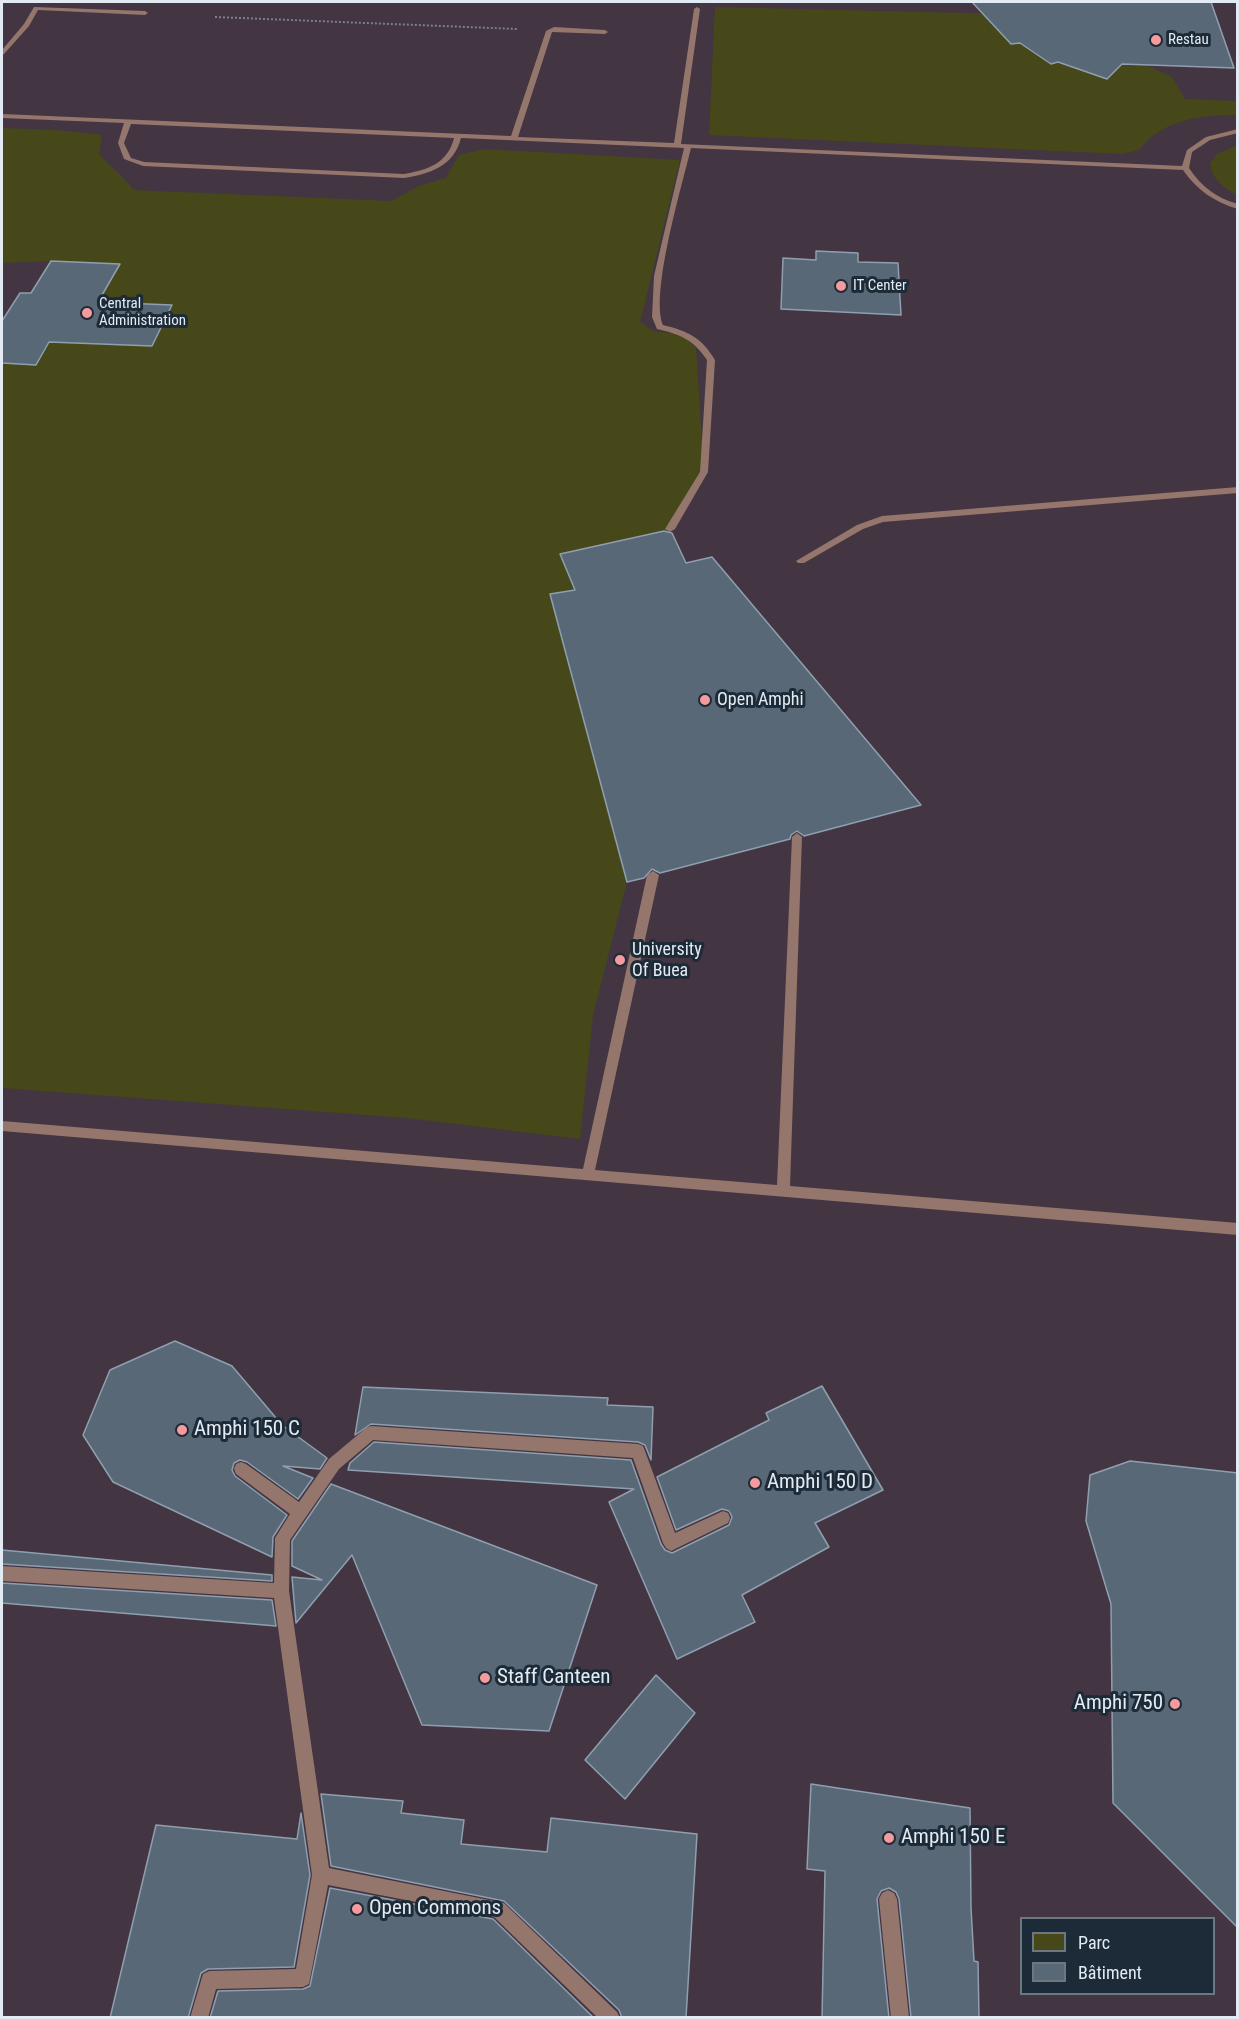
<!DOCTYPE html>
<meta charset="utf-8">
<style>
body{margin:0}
#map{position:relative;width:1239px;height:2019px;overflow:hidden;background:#273441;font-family:"Roboto Condensed",sans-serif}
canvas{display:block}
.frame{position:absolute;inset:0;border:3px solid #e2ebf3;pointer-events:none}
.legend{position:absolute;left:1020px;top:1917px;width:195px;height:78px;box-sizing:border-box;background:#1d2a37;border:2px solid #6c7782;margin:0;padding:8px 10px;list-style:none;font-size:18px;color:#e2ebf3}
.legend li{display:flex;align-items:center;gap:12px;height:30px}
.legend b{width:30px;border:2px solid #6c7782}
</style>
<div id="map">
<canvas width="1239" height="2019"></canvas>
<div class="frame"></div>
<ul class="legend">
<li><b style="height:16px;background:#46481a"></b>Parc</li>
<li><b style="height:16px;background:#596876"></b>Bâtiment</li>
</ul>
</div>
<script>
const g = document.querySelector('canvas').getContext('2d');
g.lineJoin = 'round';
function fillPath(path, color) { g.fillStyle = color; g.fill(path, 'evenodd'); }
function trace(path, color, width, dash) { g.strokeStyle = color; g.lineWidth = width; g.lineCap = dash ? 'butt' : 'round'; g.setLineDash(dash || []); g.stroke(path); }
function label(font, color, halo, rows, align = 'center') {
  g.font = font + ' "Roboto Condensed",sans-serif'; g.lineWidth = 6; g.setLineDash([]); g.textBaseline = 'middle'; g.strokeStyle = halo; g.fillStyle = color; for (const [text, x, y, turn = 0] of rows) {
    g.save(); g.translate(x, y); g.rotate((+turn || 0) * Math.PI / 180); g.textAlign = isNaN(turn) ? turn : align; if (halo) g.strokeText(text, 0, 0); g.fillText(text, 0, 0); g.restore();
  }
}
const education = new Path2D(`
 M2,2H1237V2017L2,2018ZM1022,1918H1214V1994H1022Z`);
const green = new Path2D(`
 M715,7L1006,14L993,24L1011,44L1020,43L1051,64L1058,62L1107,79L1132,56L1145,57L1146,65L1172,77L1185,99L1237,101V115C1200,115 1163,119 1139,150L1122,154L709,135Z
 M2,128L57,130L102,135L99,154C110,167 124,175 133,190L391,201L419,186L446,178L459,155L484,149L680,160L640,322L654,331L680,334L696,347L704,472L670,529L560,554L575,590L550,595L627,882L593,1015L580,1139L407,1118L2,1088V363L36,365L49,342L152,346L172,306L98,302L51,261L2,263Z
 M1237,145H1238L1237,195C1223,187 1212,180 1210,163L1217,154Z`);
const building = new Path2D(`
 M972,2H1211L1234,68L1122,64L1107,79L1058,62L1051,64L1020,43L1011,44Z
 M816,251L858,253V262L898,263L901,315L781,309L783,258L816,260Z
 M51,261L120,264L98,302L172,305L152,346L49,342L36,365L2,363V321L20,293H31Z
 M664,531L672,533L686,563L712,557L921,805L804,836L797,831L791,835L790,839L660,873L652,869L644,878L627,882L550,594L575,590L560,554Z
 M175,1341L232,1366L282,1425L327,1458L320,1469L283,1466L313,1478L298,1499L247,1462L240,1460L234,1463L232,1470L235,1476L287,1515L273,1537L272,1557L113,1482L83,1435L110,1370Z
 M822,1386L883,1490L815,1523L829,1547L742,1595L755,1622L677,1659L609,1502L634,1489L348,1470L350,1463L374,1442L631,1460L661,1544L665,1550L672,1553L729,1525L732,1517L729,1511L722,1509L676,1530L657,1477L769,1420L766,1413Z
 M363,1387L608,1398L607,1405L653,1407L651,1460L645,1445L638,1442L371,1424L355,1435Z
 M1130,1461L1238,1473V1928L1113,1803L1111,1604L1086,1521L1090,1475Z
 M331,1484L597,1585L549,1731L422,1725L352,1555L296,1623L292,1577L322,1580L292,1566V1541Z
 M2,1550L272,1575V1581L2,1564Z
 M2,1583L272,1600L276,1626L2,1603Z
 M656,1675L695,1713L625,1799L585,1760Z
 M811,1784L970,1808L971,1908L974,1961L978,1962L979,2018H911L899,1899L896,1892L889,1888L881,1891L877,1899L889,2018H822L825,1871L807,1869Z
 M321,1794L403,1801L401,1813L464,1820L461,1844L547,1852L551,1818L697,1834L686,2018H622L619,2010L504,1901L331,1866Z
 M301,1813L310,1875L294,1967L208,1969L201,1973L188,2018H110L156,1825L297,1839Z
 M330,1888L493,1919L594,2018H210L218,1991L303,1989L310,1986Z`);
const path = new Path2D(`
 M215,17L517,29`);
const service = new Path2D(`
 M34,7L145,11L148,13L145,15L38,10L29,26L4,54L2,55V50L24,24Z
 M697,7L700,9L681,144L1182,166L1187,150L1206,137L1238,129V133L1210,140L1192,152L1189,168C1201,186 1216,198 1238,204V209C1214,202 1197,190 1183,170L691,148C682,186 650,293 663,325C688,331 702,338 715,360L708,472L675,529L670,532L665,529L700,472L707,360C694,340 680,334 657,329L652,317L654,276L684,148L461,138C454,166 430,174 404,178L143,166L124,159L118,143L124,123L2,118V114L511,136L546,31L554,27L605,30L608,32L605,34L552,32L518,137L674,143L694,9ZM131,124L454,138C448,163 428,170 404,174L144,162L131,158L124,143Z
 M1238,487V493L883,522L863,529L804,563H798L796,561L857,525L882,516Z
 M797,833L802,837L790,1186L1238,1223V1235L2,1131V1121L583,1169L647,875L653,871L659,875L595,1170L777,1185L792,837Z
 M371,1426L638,1444L643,1446L645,1451L675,1533L723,1511L728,1513L730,1518L728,1523L671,1551L666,1548L663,1543L633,1458L373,1440L339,1469L290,1540L289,1591L329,1868L504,1903L617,2012L620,2018H598L494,1917L328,1885L309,1984L303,1987L216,1989L208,2018H190L203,1974L209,1971L296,1969L312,1875L274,1598L2,1581V1566L274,1583L275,1538L290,1514L236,1474L234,1469L236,1464L241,1462L246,1464L299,1502L329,1459L366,1428Z
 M888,1890L894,1893L897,1899L909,2018H891L879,1899L882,1893Z`);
const markers = [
 [1156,40,6,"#f59b9e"],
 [841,286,6,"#f59b9e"],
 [87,313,6,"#f59b9e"],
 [705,700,6,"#f59b9e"],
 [620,960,6,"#f59b9e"],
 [182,1430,6,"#f59b9e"],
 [755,1483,6,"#f59b9e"],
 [485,1678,6,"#f59b9e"],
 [1175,1704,6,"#f59b9e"],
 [889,1838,6,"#f59b9e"],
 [357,1909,6,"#f59b9e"]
];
const farPoinames = [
 ["Restau",1168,40],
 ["IT Center",853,286],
 ["Central",99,304],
 ["Administration",99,321]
];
const poiNames = [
 ["Open Amphi",717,700],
 ["University",632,950],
 ["Of Buea",632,971]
];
const nearPoinames = [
 ["Amphi 150 C",194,1430],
 ["Amphi 150 D",767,1483],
 ["Staff Canteen",497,1678],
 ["Amphi 750",1163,1704,"right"],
 ["Amphi 150 E",901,1838],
 ["Open Commons",369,1909]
];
fillPath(education, '#433542');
fillPath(green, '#46481a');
fillPath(building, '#596876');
trace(building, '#8f9faf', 1.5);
trace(path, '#77828d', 2, [2, 2]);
fillPath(service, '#94766d');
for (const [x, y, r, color] of markers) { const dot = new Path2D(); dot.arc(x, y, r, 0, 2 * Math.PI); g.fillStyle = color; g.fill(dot); trace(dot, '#1d2a37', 2); }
label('15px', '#e2ebf3', '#1d2a37', farPoinames, 'left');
label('18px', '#e2ebf3', '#1d2a37', poiNames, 'left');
label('21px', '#e2ebf3', '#1d2a37', nearPoinames, 'left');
</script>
